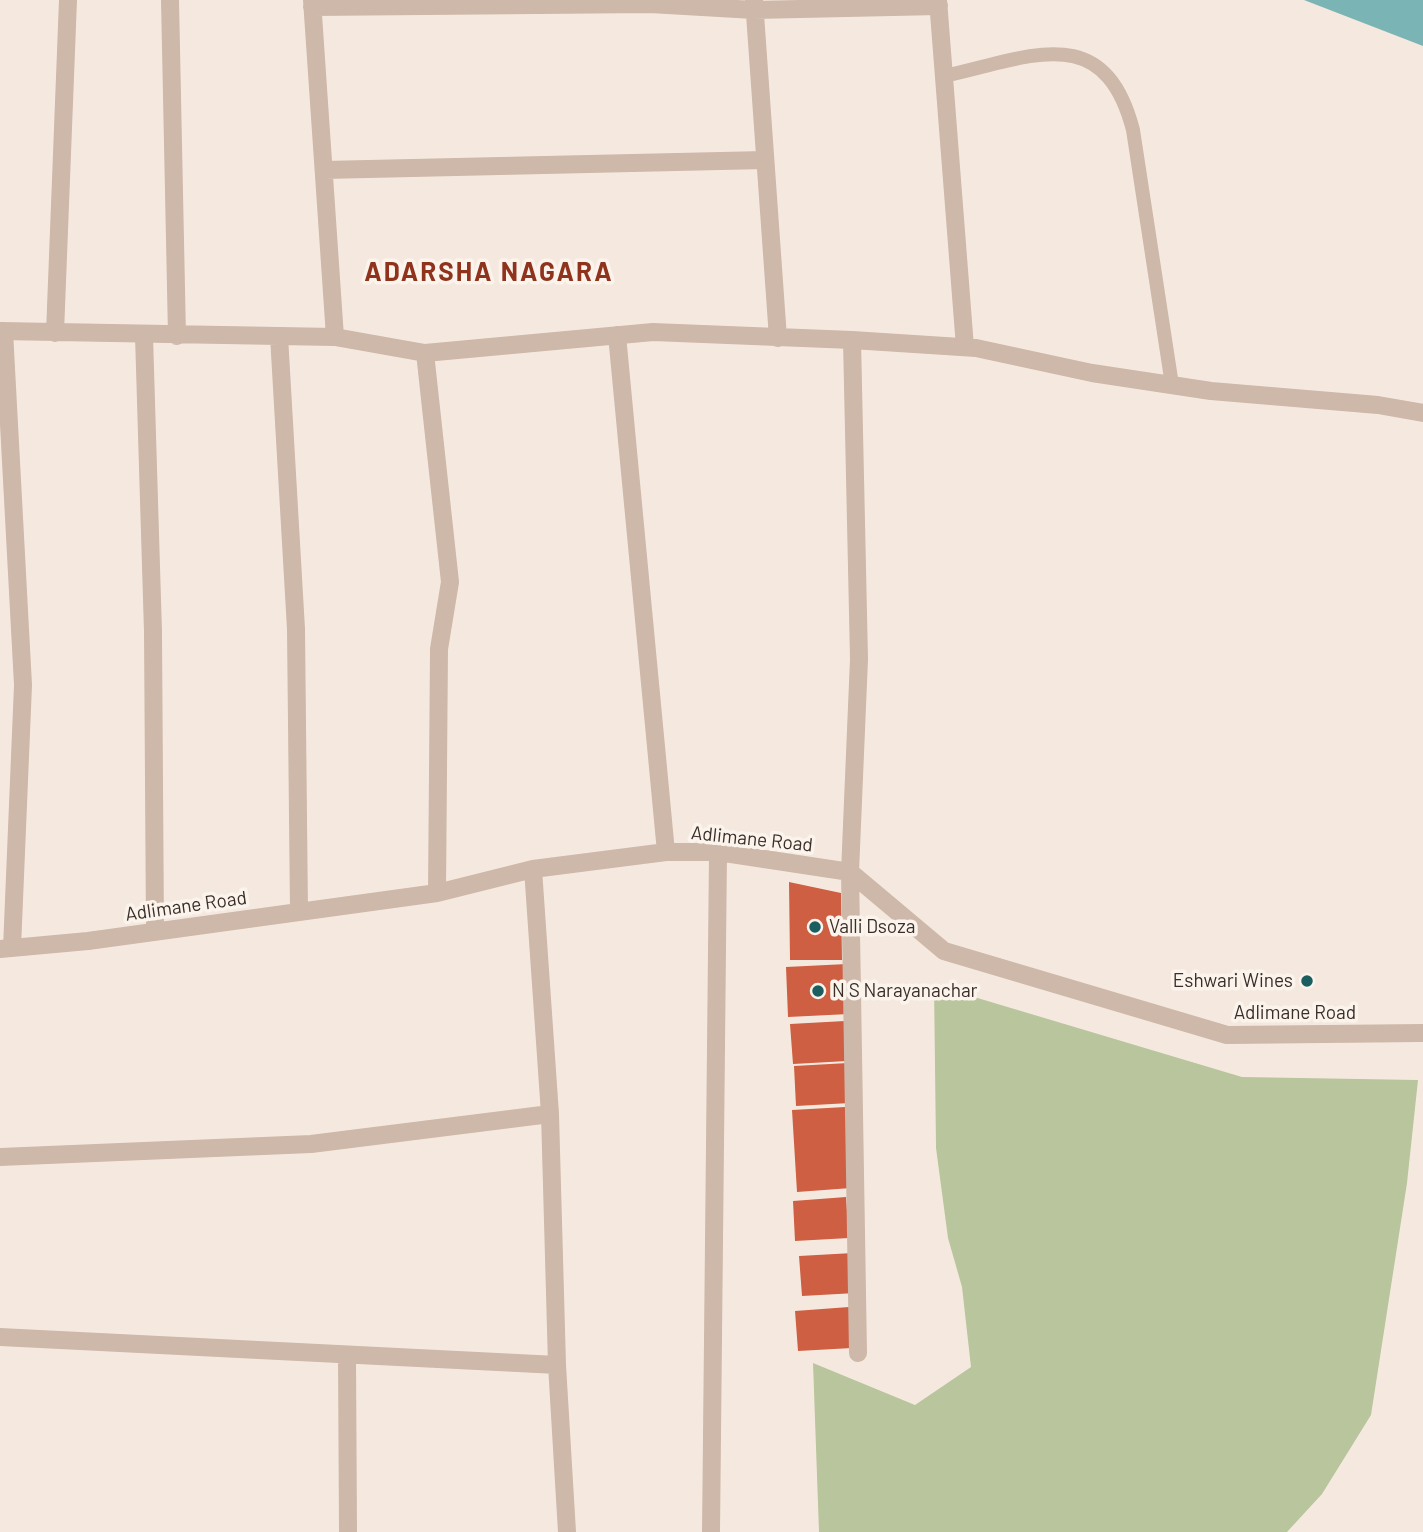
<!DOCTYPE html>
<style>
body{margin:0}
canvas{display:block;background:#f5e9df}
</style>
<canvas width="1423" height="1532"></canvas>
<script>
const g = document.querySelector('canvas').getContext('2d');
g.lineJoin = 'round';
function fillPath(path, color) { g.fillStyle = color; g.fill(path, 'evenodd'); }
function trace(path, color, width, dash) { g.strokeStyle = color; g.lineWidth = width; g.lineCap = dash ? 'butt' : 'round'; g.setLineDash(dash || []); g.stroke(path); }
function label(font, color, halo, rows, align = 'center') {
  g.font = font + ' Barlow,sans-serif'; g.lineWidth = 7; g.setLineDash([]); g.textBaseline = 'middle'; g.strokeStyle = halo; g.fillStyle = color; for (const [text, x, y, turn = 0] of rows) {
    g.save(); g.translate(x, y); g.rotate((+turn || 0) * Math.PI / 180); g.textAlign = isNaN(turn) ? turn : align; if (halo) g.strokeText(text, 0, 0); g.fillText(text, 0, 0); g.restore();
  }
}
const green = new Path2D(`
 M934,985L1242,1077L1418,1080L1407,1183L1371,1415L1322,1494L1287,1532H819L813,1363L915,1405L971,1367L962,1287L948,1238L936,1148Z`);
const water = new Path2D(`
 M1304,0H1423V46Z`);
const building = new Path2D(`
 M789,882L841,893L842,960H790Z
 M847,964L849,1014L788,1017L786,967Z
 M845,1021L847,1061L793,1064L790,1024Z
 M848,1063L850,1103L796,1106L794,1066Z
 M845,1107L851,1188L797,1192L792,1110Z
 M846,1197L849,1238L795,1241L793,1201Z
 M853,1253L856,1293L802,1296L799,1256Z
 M849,1307L852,1348L798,1351L795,1311Z`);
const lane = new Path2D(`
 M944,76C1028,58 1104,18 1133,130L1172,385`);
const street = new Path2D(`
 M170,0L177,336
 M312,0L335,337
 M754,0L778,338
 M938,0L965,347
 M312,7L650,4L754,10L939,6
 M324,170L765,160
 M0,331L335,337L425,353L653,332L852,340L859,659L850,872L858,1353
 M4,331L23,685L12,948
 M55,333L68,0
 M617,335L666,852
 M144,336L153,632L155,932
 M279,336L296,629L299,912
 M852,340L976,348L1092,373L1211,391L1378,405L1423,413
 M425,353L450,582L439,649L437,893
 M0,949L88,941L437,893L533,869L666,852H718L850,872L944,951L1227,1035L1423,1033
 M0,1157L311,1144L550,1114
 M0,1337L557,1365L550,1114L533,869
 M347,1356L348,1532
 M557,1365L567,1532
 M711,1532L718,852`);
const markers = [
 [815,927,7,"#1b5e60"],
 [1307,981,7,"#1b5e60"],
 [818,991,7,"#1b5e60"]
];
const streetNames = [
 ["Adlimane Road",752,839,6],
 ["Adlimane Road",186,906,-8],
 ["Adlimane Road",1295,1013]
];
const poiNames = [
 ["Valli Dsoza",829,927],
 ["Eshwari Wines",1293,981,"right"],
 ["N S Narayanachar",832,991]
];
const districtNames = [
 ["ADARSHA NAGARA",489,272]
];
fillPath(green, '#b9c59d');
fillPath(water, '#7bb4b4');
fillPath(building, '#ce5f43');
trace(lane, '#ceb8a9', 14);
trace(street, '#ceb8a9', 18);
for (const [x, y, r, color] of markers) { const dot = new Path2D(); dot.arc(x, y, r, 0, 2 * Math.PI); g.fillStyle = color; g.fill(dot); trace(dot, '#fbf4ec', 2.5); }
label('19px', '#3b2e29', '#fbf4ec', streetNames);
label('19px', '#3b2e29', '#fbf4ec', poiNames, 'left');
g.letterSpacing = '2px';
label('bold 26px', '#90331c', '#fbf4ec', districtNames);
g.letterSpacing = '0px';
</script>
